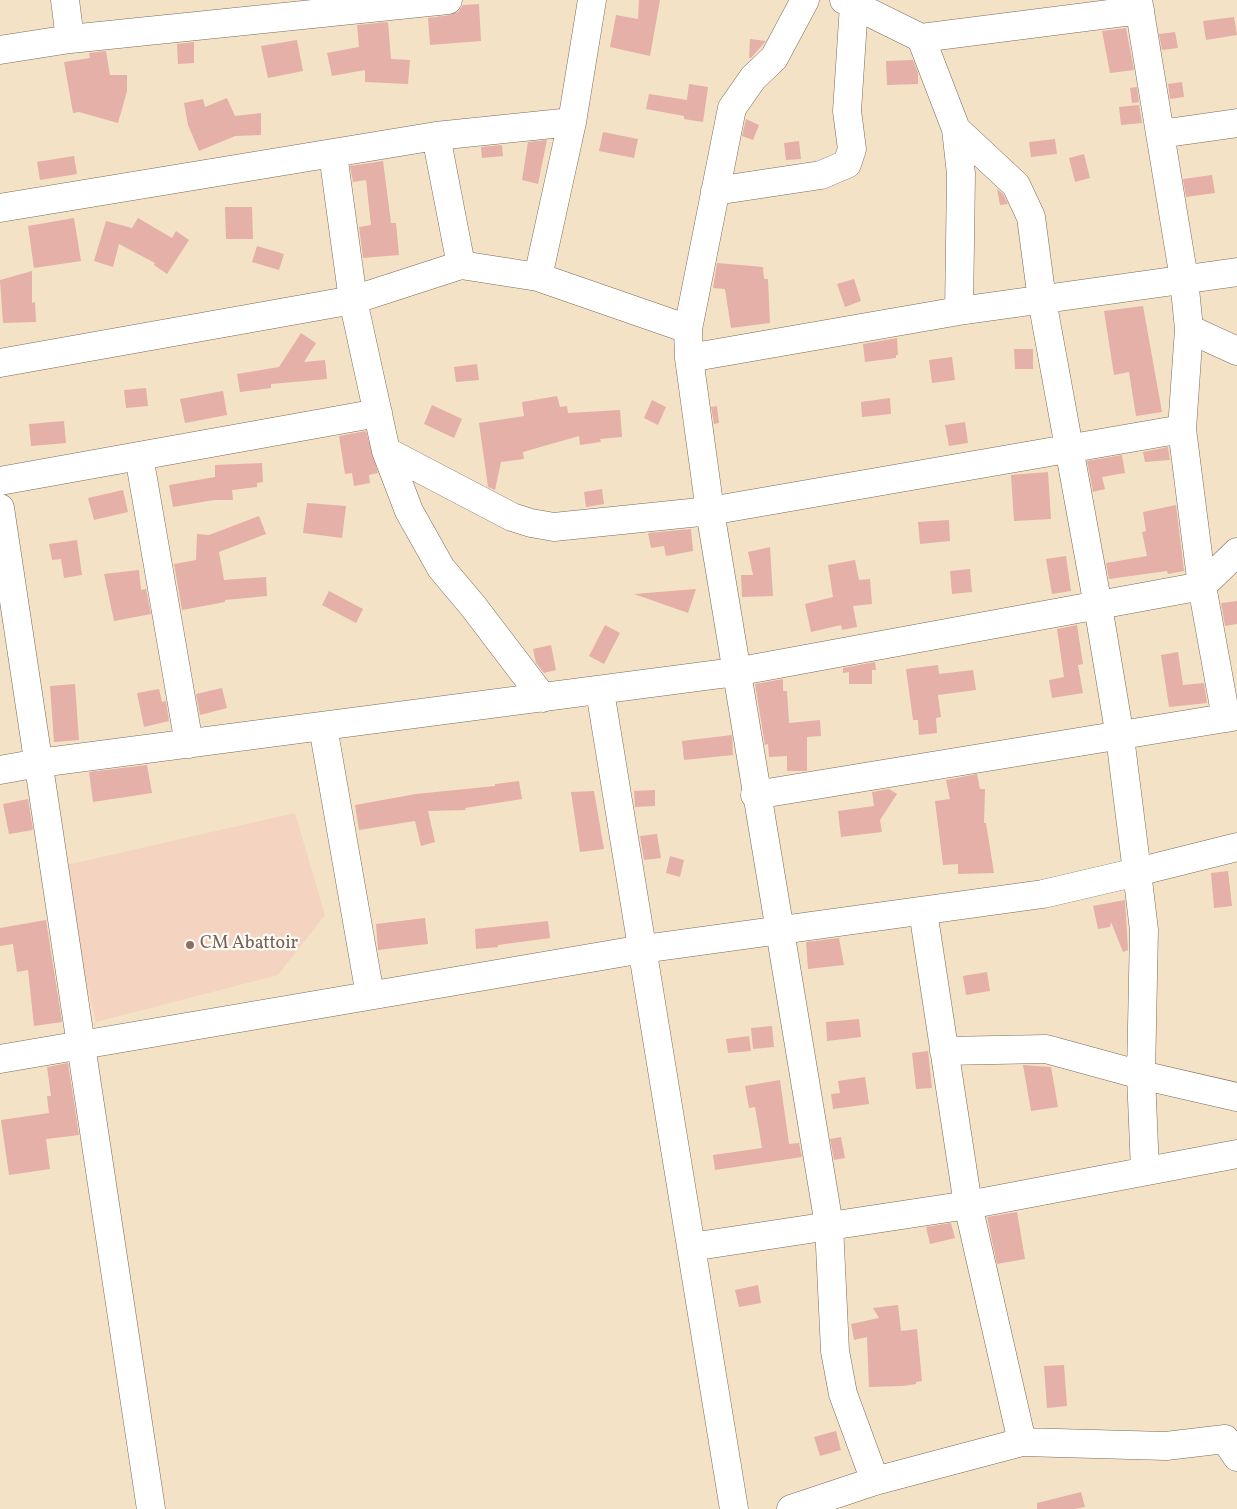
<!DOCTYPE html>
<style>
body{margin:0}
canvas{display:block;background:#f3e2c6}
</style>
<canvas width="1237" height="1509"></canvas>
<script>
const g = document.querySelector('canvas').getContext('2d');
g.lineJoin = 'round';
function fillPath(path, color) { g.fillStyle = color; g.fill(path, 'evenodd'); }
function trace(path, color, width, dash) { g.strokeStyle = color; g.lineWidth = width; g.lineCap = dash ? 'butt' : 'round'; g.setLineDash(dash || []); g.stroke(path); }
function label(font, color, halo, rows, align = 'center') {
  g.font = font + ' Vollkorn,serif'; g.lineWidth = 4.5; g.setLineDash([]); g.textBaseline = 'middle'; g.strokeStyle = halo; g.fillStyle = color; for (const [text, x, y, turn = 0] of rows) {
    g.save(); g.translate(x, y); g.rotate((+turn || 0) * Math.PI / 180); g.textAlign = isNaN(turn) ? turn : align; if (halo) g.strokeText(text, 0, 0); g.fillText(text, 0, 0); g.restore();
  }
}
const built = new Path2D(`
 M295,813L325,915L278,975L96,1022L69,908L62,866Z`);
const building = new Path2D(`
 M639,0H660L650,56L610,47L616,15L638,19Z
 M479,4L481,41L430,45L428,18L450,15L458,12L463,5Z
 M1234,17L1237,35L1206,40L1203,21Z
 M388,22L391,59L410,60L408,84L365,82V70L332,76L327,53L359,47L357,25Z
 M1126,28L1134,70L1110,73L1102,31Z
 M1175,32L1178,48L1162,50L1159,34Z
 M750,39L766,41L751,58H749Z
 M297,40L303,71L268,78L261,46Z
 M194,42V63L178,64L177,44Z
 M106,51L110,75H127V91L118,123L79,112L73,113L64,62L90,58L89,53Z
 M913,60L918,73V84L887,85L886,61Z
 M1182,82L1184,97L1170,99L1168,84Z
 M689,84L708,87L703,122L684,119V116L646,109L649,94L687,100Z
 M1137,87L1139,102L1132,103L1130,88Z
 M227,98L235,116L261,113V135L235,136L199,151L188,125L184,103L203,99L205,107Z
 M1139,105L1142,123L1121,125L1119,107Z
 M746,119L759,125L753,140L742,136Z
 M603,132L638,139L634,158L599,151Z
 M1055,139L1057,154L1031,157L1029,142Z
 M547,140L538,184L522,180L528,142Z
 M799,141L801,159L786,160L784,143Z
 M502,145L503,156L482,158L481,147Z
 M1084,154L1090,178L1075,182L1069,158Z
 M74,156L77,174L40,180L37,162Z
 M383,161L391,223H396L399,255L363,258L359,227L371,225L366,180L353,182L350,166Z
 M1212,175L1215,193L1186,197L1183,179Z
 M997,189L1003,194L1008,204L1000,205Z
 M225,207H252L253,239H226Z
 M74,218L81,261L34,268L28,226Z
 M138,218L172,238L176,231L189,240L167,274L154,265L155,263L119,244L113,267L94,261L106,221L132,228Z
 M257,246L284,254L279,270L252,262Z
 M717,263L763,267L764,279H768L770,323L731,328L725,289L713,288Z
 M32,271V303L35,302L36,322L3,323L0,280Z
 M854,279L861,301L845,307L837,284Z
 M1143,306L1162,412L1136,416L1129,372L1114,375L1104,311Z
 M301,333L316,343L304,362L325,360L327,379L271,384V388L240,392L237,374L279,367Z
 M897,338L898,355H896V358L865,362L863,344Z
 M1014,349H1033V369H1015Z
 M952,357L955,380L932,383L929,360Z
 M477,364L479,380L456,382L454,367Z
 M146,388L148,406L126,408L124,390Z
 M223,391L227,415L185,423L180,399Z
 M557,396L560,407L567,406L568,413L620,410L622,437L600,439L601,442L580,445L579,436L523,452L524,459L501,462L495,490L488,487L479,423L524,416L522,402Z
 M890,398L891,414L862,417L861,402Z
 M652,400L666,407L658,425L644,418Z
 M432,405L462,419L454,438L424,424Z
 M717,406L719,423L714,424L711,407Z
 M64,421L66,443L31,446L29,424Z
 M965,422L968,443L949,446L945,425Z
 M366,431L378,473L369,475L370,483L354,486L352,473L345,474L339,436Z
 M1168,447L1170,460L1145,462L1143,452Z
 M1122,455L1125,473L1102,477L1105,489L1093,492L1087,461Z
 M262,463L263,482L257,483V487L232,490L233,500H214L173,507L169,485L215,477V465Z
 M1048,472L1051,519L1014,521L1011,475Z
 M602,489L604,504L586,507L584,492Z
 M123,490L128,512L94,520L88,498Z
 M307,503L346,506L342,538L303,533Z
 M1176,505L1184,571L1168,574L1167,571L1109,579L1106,563L1147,556L1142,532L1146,531L1143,512Z
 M259,516L266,534L219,552L224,580L266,577L267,596L225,600V602L182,610L174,564L196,560L197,534L209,535Z
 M949,520L950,541L920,544L918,522Z
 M691,529L693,551L666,556L664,546L651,548L648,533Z
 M77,540L82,575L64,578L61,559L52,560L49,544Z
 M770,547L773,596L742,597L741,575H753L748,552Z
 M1066,556L1071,591L1052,594L1046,559Z
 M855,560L859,580L870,579L872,604L853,606L857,627L842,630L841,625L811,632L805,604L833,597L828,565Z
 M970,569L972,592L952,594L950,571Z
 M139,570L141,590L146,589L151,614L114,621L104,574Z
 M696,589L688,613L634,594Z
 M329,591L363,609L356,623L322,605Z
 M1237,601V624L1225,626L1221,603Z
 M605,625L620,633L604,664L589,656Z
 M1077,625L1083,664L1078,665L1083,693L1052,698L1049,680L1064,677L1057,629Z
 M551,645L556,670L544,673L536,663L533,649Z
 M1178,652L1183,685L1204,683L1207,703L1169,707L1161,655Z
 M875,662L876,670H872V684H849V672L843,673V668Z
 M938,665L939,674L973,670L976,690L938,695L941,717L936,718L937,733L919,735L918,720H913L906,669Z
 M783,679V691H787L789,723L820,720L821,736L807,737V771H787V756L769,757L768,744L765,745L755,684Z
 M75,684L79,740L54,742L50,686Z
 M222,688L227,708L200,715L196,694Z
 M159,689L162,702L166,701L169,721L144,727L137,693Z
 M732,735L733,755L684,760L682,741Z
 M147,765L152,793L93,802L89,772Z
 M977,774L980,789H985L984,823H986L994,873L958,874V864L943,865L935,801L950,799L946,780Z
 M519,781L522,799L465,808L466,810L428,811L435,842L421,846L415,821L359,830L355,805L416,794L495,786V784Z
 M889,789L897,794L880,820L882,832L841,837L838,811L874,806L872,792Z
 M655,790V806L635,807L634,791Z
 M594,791L604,849L580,852L571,792Z
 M28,799L33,830L9,834L3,804Z
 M657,834L661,858L644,860L640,836Z
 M670,856L684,860L680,877L666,873Z
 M1228,871L1232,906L1214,908L1211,873Z
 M1125,900L1128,950L1123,952L1111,922L1110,927L1098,929L1093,906Z
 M425,918L428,944L378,950L376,924Z
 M46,920L62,1022L34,1026L28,970L17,972L13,944L0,946V928Z
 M548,921L550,938L498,945V947L476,949L475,929Z
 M839,938L844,965L808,969L806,942Z
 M987,972L990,991L966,995L963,976Z
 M859,1019L861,1037L827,1041L826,1022Z
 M772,1026L774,1047L753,1049L751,1028Z
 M749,1036L751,1051L728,1053L726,1039Z
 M928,1051L932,1088L916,1089L912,1053Z
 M68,1063L79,1135L46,1139L50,1169L9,1175L1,1120L49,1113L47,1096H51L47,1067Z
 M1023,1065L1051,1067L1058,1107L1031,1111Z
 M865,1077L869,1104L833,1109L831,1094L840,1093L838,1081Z
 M780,1080L789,1144L799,1143L802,1157L715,1170L713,1155L762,1148L755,1107L749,1108L745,1086Z
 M841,1137L845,1158L834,1160L830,1139Z
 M1017,1212L1025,1259L997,1264L987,1217Z
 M951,1223L955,1238L930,1244L926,1227Z
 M758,1285L761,1303L739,1307L735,1290Z
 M898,1305L901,1331L917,1329L922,1381L916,1382V1384L903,1386L869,1387L867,1337L854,1340L851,1324L879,1318L873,1308Z
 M1064,1365L1067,1406L1047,1408L1044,1366Z
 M836,1431L841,1450L820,1456L814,1437Z
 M1081,1492L1085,1507L1074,1509H1037V1503Z`);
const minor = new Path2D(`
 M65,0L70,39
 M805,0L774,58L753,78L732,108L688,329L689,358L710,511L829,1225L835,1351L843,1394L875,1481
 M844,0L921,38L1140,10
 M1138,0L1184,279L1189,329L1182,429L1202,586L1226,718
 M921,38L956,129L961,174L959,311
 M0,50L70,39L448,0
 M1160,134L1237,123
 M436,136L461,265
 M333,154L353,300L386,451L409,511L441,568L473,606L543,698
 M715,191L821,175L847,164L852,149L847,111L854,5
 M0,208L436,136L572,122
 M538,277L572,122L592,0
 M1189,329L1237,351
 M689,358L959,311L1237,272
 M0,363L353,300L461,265L538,277L688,329
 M386,451L512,517L531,523L554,527L710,511L1182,429
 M139,456L189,744
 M0,481L378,413
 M0,508L151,1509
 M600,691L734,1509
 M323,727L370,995
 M0,770L39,763L735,672L1202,586L1237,552
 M755,795L1237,716
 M923,911L968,1205L1022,1442
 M944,1051L1046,1049L1141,1075L1237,1097
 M0,1059L643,949L1043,894L1137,872L1120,737L1098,606L1042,300L1031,217L1016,185L956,129
 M1145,1171L1141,1075L1144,930L1137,872L1237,847
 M691,1247L968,1205L1237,1154
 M791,1509L875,1481L1022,1442L1166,1446L1225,1439L1237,1457`);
const markers = [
 [190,945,5,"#8d6e63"]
];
const educationNames = [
 ["CM Abattoir",200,945]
];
fillPath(built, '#f4d3c0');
fillPath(building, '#e5b0a7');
trace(minor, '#7b6a59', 29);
trace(minor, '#fff', 28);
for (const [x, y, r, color] of markers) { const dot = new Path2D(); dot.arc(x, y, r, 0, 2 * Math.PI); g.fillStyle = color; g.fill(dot); trace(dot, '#fdfcf7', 2); }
label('18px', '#785e54', '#fdfcf7', educationNames, 'left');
</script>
